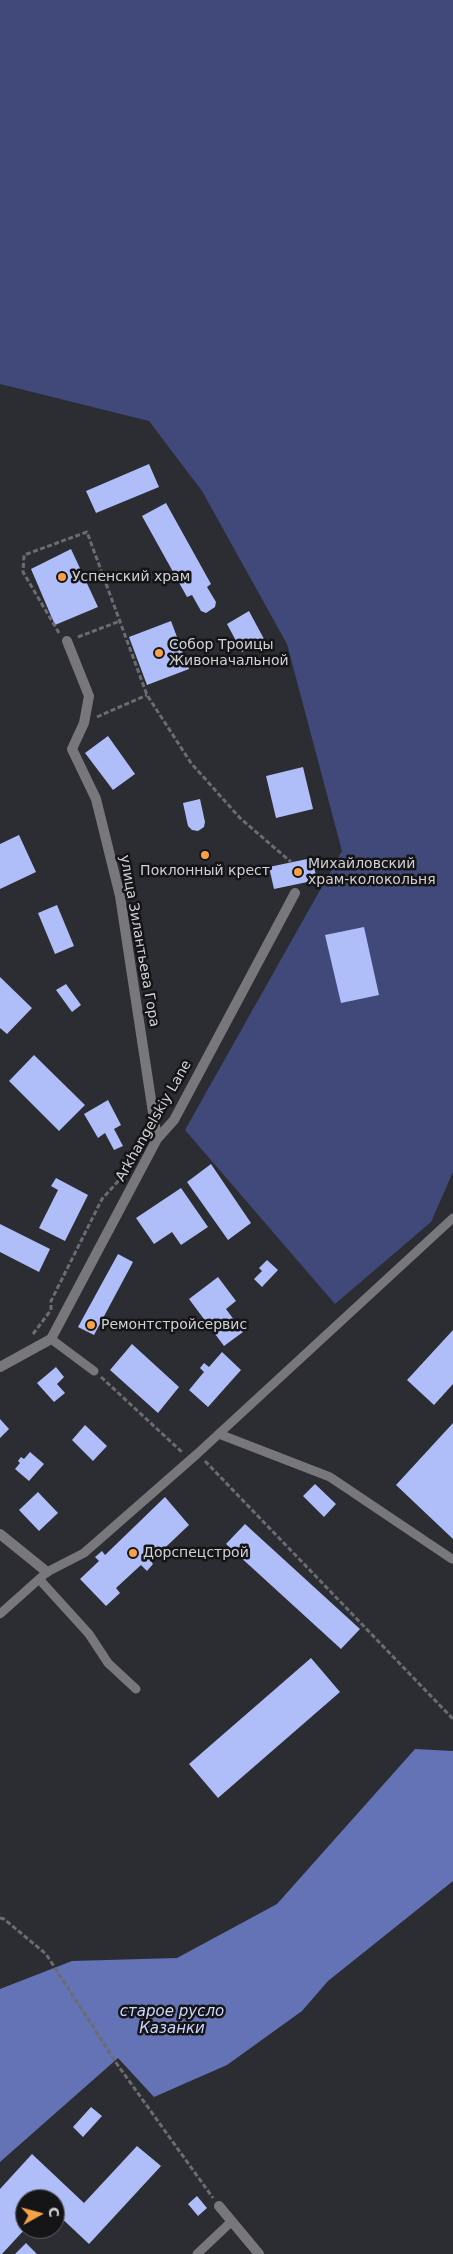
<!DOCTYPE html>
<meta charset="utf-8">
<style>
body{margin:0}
#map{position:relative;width:453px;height:2254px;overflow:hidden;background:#2b2d33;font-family:"DejaVu Sans",sans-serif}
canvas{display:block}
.north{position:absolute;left:15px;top:2189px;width:50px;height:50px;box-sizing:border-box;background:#151518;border:1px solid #606064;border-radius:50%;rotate:83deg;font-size:14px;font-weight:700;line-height:20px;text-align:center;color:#d0d1d5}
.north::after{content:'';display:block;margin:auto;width:18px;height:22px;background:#f7a248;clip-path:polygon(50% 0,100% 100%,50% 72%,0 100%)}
</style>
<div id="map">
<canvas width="453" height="2254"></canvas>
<div class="north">С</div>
</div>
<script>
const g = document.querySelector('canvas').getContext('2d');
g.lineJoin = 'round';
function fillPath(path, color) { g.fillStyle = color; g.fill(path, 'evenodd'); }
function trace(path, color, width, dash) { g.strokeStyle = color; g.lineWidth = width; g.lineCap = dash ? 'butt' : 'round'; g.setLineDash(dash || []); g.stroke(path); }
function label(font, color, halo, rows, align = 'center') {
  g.font = font + ' "DejaVu Sans",sans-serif'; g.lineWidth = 5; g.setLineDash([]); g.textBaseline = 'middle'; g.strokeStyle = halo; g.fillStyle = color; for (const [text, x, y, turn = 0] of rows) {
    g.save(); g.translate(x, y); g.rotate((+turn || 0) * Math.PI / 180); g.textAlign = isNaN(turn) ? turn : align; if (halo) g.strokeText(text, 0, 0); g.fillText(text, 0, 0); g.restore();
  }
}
const green = new Path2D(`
 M0,0H453V1172L431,1222L335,1304L185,1130L342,851L287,644L202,491L149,421L0,384Z`);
const water = new Path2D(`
 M415,1749L453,1751V1881L328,1981L302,2011L227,2065L154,2097L118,2058L0,2162V1989L72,1961L177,1958L277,1904Z`);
const building = new Path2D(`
 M149,464L159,487L96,513L86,491Z
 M166,503L211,584L207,587L216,602L215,607L206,613L201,611L192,595L187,597L142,516Z
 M71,549L98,607L55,625L31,569Z
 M249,611L264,639L242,652L227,624Z
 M171,621L189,669L147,685L129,637Z
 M108,736L135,774L113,790L85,753Z
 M303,767L313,809L276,818L266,776Z
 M200,799L205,822L204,827L198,831L192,830L188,826L183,803Z
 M19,835L36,872L0,889V844Z
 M312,858L317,880L274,889L269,867Z
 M57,905L74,946L55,954L38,913Z
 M364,927L379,995L341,1003L325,935Z
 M0,977L32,1008L7,1034L0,1028Z
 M66,984L81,1005L72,1012L56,990Z
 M34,1055L85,1105L59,1131L9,1081Z
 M108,1100L121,1125L114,1129L123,1146L114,1150L105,1133L98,1138L84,1114Z
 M211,1164L251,1223L228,1240L187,1182Z
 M56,1178L88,1195L65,1241L39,1228L58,1190L51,1186Z
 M181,1188L208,1227L181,1245L172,1232L154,1244L136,1218Z
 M0,1224L50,1249L39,1272L0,1252Z
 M118,1254L133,1262L94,1335L78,1327Z
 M267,1260L278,1270L262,1287L254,1279L262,1271L259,1268Z
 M218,1277L236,1301L226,1309L243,1332L224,1346L189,1299Z
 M453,1330V1384L434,1405L407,1380Z
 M132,1344L179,1387L158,1413L110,1370Z
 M222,1352L241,1370L208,1407L189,1390L204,1372L200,1368L204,1363L209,1367Z
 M56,1367L64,1377L57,1384L65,1393L54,1402L37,1383Z
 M0,1419L9,1429L0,1438Z
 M453,1423V1539L396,1485Z
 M85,1425L107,1446L93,1461L72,1440Z
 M30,1452L44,1464L29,1481L15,1469L20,1463L18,1461L21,1457L24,1459Z
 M315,1484L336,1504L324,1517L303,1496Z
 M38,1492L58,1513L39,1531L19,1510Z
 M165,1497L189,1525L151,1561L153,1564L147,1571L141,1565L116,1588L120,1593L106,1606L80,1579L99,1561L95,1557L102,1551L105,1555Z
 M245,1524L360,1629L341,1649L226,1544Z
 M311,1658L340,1692L218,1798L189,1764Z
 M91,2107L102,2116L83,2137L73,2127Z
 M137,2146L161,2166L89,2244L55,2212V2199H25V2229L2,2254H0V2189L32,2154L84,2203Z
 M197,2196L207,2208L198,2216L188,2204Z
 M26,2243L37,2254H15Z`);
const path = new Path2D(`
 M59,633L23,572L24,555L87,532L147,695L191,763L240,818L291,862
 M78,637L120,621
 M97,717L147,695
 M33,1334L51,1310V1301L102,1199L121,1178
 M101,1377L183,1453
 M205,1461L453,1719
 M0,1918L4,1919L46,1954L117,2064L213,2198`);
const lane = new Path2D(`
 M51,1339L94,1371
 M219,1434L330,1477L452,1559
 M39,1579L89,1634L108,1663L136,1689
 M0,1614L47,1572L84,1553L197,1454L453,1218
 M197,2254L232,2221`);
const street = new Path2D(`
 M67,641L89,696L84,723L72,749L96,799L120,896L157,1139
 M0,1367L51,1339L157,1139L174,1120L295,893
 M0,1534L47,1572
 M219,2206L259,2254`);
const markers = [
 [62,577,5,"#f7a248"],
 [159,653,5,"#f7a248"],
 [205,855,5,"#f7a248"],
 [298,872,5,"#f7a248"],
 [91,1325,5,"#f7a248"],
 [133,1553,5,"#f7a248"]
];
const poiNames = [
 ["Успенский храм",72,577],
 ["Собор Троицы",169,645],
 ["Живоначальной",169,661],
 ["Михайловский",308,864],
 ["храм-колокольня",308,880],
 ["Поклонный крест",205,871,"center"],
 ["Ремонтстройсервис",101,1325],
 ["Дорспецстрой",143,1553]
];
const streetNames = [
 ["улица Зилантьева Гора",139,941,80],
 ["Arkhangelskiy Lane",154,1121,-60]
];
const waterNames = [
 ["старое русло",172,2012],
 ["Казанки",172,2029]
];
fillPath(green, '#404979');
fillPath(water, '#6472b6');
fillPath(building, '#afbdf9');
trace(path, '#6a6c71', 3, [5, 2.5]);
trace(lane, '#78787c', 9);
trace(street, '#78787c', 10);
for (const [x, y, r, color] of markers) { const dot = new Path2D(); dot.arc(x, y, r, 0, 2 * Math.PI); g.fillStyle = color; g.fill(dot); trace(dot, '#151518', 2); }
label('14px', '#d0d1d5', '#151518', poiNames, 'left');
label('14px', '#d0d1d5', '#151518', streetNames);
label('italic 15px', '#cdd7fe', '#151518', waterNames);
</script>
